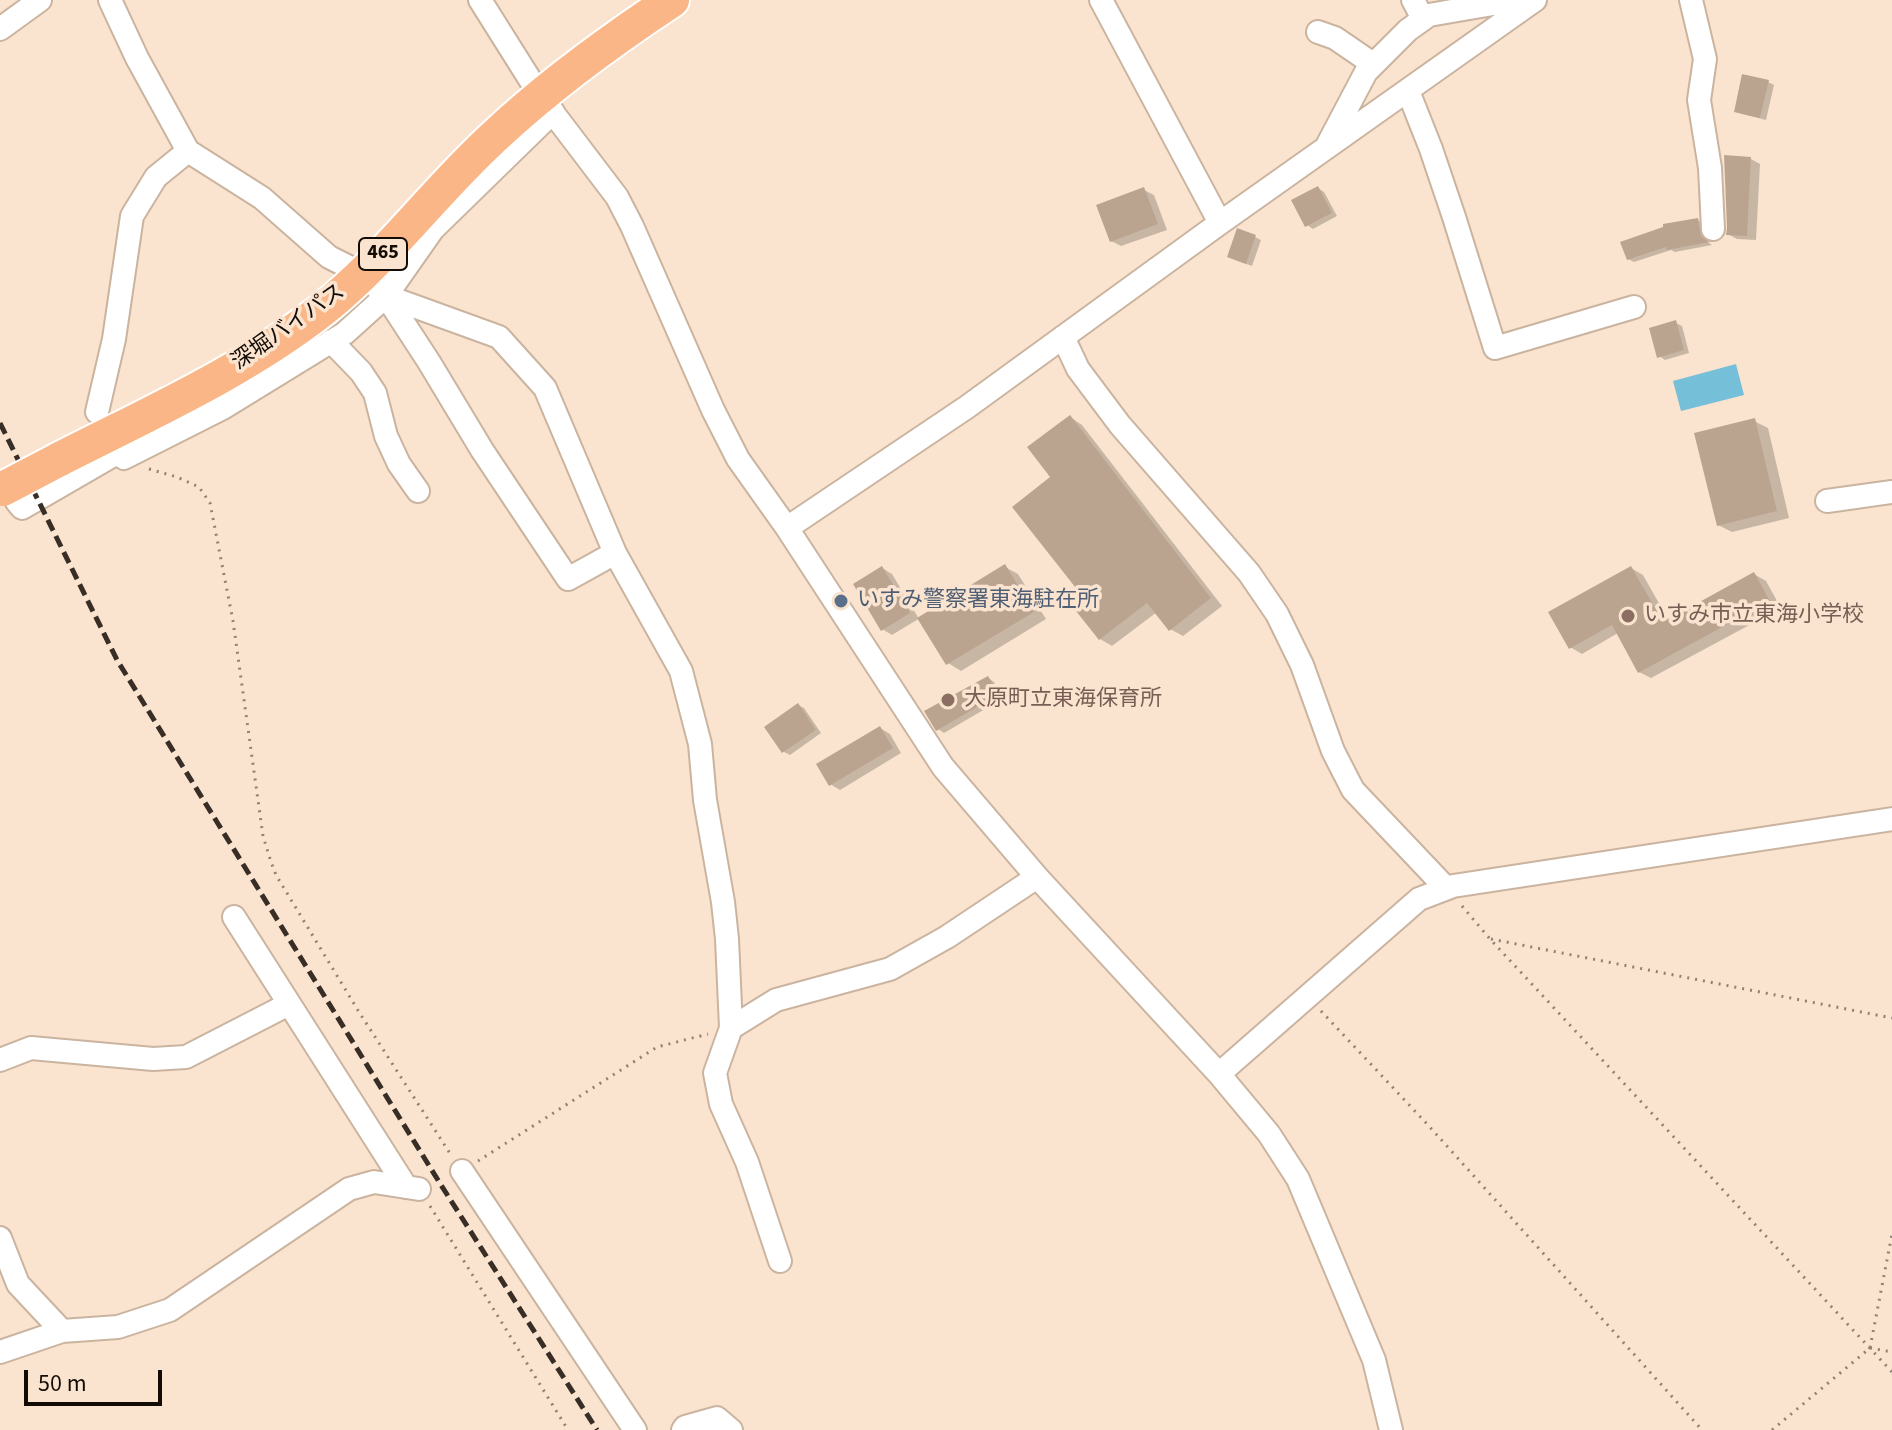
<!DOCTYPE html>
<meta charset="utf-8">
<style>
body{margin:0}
#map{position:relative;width:1892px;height:1430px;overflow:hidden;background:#fbe4cf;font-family:"Source Sans 3",sans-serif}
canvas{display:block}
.scale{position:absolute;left:24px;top:1370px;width:138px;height:36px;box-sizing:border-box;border:4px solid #130c06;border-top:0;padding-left:10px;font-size:24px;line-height:28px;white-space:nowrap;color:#130c06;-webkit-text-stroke:6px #fbe4cf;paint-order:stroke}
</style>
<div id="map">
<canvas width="1892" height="1430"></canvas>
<div class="scale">50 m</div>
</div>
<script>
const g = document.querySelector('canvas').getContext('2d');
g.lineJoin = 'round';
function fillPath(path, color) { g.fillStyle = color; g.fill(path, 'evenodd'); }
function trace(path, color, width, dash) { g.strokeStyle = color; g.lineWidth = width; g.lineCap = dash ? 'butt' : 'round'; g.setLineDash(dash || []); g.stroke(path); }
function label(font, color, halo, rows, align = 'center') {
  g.font = font + ' "Source Sans 3","Noto Sans JP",sans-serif'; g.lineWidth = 7; g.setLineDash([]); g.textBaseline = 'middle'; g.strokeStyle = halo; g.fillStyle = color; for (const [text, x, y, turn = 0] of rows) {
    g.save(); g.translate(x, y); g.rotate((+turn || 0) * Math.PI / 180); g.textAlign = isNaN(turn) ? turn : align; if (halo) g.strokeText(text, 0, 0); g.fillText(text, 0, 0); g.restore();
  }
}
const water = new Path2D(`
 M1736,364L1744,395L1681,411L1673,381Z`);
const shadow = new Path2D(`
 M1768,82L1774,85L1766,120L1742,114L1736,111Z
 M1751,159L1760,164L1756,240L1737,239L1728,234Z
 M1318,188L1324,192L1337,216L1313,229L1307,225Z
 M1144,190L1154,195L1167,230L1121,246L1111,241Z
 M1698,220L1704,224L1706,241L1712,245L1675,252L1671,250L1634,262L1628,259Z
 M1255,237L1261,240L1252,266L1235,260Z
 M1676,323L1682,326L1689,353L1665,360L1659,356Z
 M1070,417L1082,425L1222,606L1183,636L1170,629L1157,612L1112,646L1100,639L1082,592L1053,477Z
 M1754,421L1768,428L1789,518L1732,532L1718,525Z
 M1005,567L1018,574L1046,619L961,671L948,663L920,618L892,635L882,629V568L892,574L919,619Z
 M1631,568L1643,575L1669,621L1754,574L1766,581L1781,608L1651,678L1639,672L1618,633L1582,654L1570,647Z
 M988,678L994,682L1004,698L944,733L938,729Z
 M798,705L804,708L821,733L790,755L784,752Z
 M880,728L890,734L901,753L840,790L830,784Z`);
const building = new Path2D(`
 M1742,74L1769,80L1760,118L1734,112Z
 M1724,155L1751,157L1747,236L1726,235L1727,228Z
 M1318,186L1332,213L1305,227L1291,200Z
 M1144,187L1158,224L1110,242L1096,205Z
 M1698,218L1701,236L1710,242L1667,250L1666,247L1627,260L1620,242L1663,227V224Z
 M1237,228L1256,235L1246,264L1227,257Z
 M1676,320L1684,350L1657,358L1649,328Z
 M1070,415L1211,598L1169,631L1147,603L1099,640L1068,601L1079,592L1012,507L1050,477L1027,447Z
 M1755,418L1777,511L1717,526L1694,433Z
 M1005,564L1034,612L946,665L917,618Z
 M882,566L910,613L881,631L853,584Z
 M1631,566L1663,622L1754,572L1770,601L1638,673L1612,625L1569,649L1548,612Z
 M988,676L999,694L936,731L924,711Z
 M798,703L816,730L782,753L764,727Z
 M880,726L893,748L829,786L816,764Z`);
const path = new Path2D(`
 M149,469L177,477L199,487L210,503L233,621L263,836L271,862L276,875L359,1012L451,1155
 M1462,906L1490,939L1892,1372
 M1491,939L1892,1018
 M1321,1011L1428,1125L1702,1430
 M478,1161L657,1047L708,1034
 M430,1206L568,1430
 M1870,1348L1892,1352
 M1772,1430L1870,1348L1892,1234`);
const minor = new Path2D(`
 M110,0L137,58L188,151L262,198L329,257L363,274L386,296L429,362L482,450L568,579L615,553
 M480,0L541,97L617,197L632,226L713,410L738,459L787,528L943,767L1037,877L1219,1074L1269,1134L1298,1179L1374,1360L1391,1430
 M1101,0L1220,223
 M1413,0L1423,19
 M1691,0L1705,59L1699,100L1710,168L1713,229
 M0,29L40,0
 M1318,32L1335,38L1373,64
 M1408,91L1431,149L1454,217L1495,348L1634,307
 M1328,144L1366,72L1408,30L1429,15L1516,0
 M386,296L499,337L545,388L615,553L681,671L700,744L705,800L723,902L727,939L731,1028L715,1073L721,1104L747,1162L780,1261
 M1063,337L1078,369L1120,425L1249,573L1277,614L1302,665L1333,751L1353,790L1446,888
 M331,341L361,372L375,393L386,436L399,464L418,491
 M97,412L114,339L132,216L156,177L188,151
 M1827,501L1892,492
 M17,502L22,508L117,453L124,458L223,408L345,333L386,296L433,229L553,112
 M787,528L967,407L1220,223L1535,0
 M234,917L406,1187
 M731,1028L776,1000L890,969L947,937L1037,877
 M0,1060L31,1048L153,1059L186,1057L289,1004
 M1219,1074L1419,899L1453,886L1892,819
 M462,1171L635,1430
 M0,1238L18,1284L62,1331
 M0,1352L62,1331L118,1327L170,1310L349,1189L374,1182L419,1189
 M683,1430L685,1427L717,1418L731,1430`);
const highway = new Path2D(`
 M58,460C148,414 243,372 322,310C386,259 434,192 494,137C548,86 610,41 672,0`);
const rail = new Path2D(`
 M0,423L117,660L441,1185L597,1430`);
const highwayBridge = new Path2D(`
 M3,489L58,460`);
const markers = [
 [841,601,8,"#5c6f8a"],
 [1628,616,8,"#8d6e63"],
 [948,700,8,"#8d6e63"]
];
const shields = [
 [383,254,48]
];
const shieldNames = [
 ["465",383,254]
];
const streetNames = [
 ["深堀バイパス",289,328,-35]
];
const serviceNames = [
 ["いすみ警察署東海駐在所",857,601]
];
const educationNames = [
 ["いすみ市立東海小学校",1644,616],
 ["大原町立東海保育所",964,700]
];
fillPath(water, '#75bfd9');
fillPath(shadow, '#0003');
fillPath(building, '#baa490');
trace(minor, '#cab4a0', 26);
trace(highway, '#fff', 38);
trace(path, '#918173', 3, [2, 6]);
trace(minor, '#fff', 22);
trace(highway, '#fab686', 34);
trace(rail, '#382e26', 5, [12, 6]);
trace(highwayBridge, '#fff', 38, []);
trace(highwayBridge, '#fab686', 34);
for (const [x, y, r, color] of markers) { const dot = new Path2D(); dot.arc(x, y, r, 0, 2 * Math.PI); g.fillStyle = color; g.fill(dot); trace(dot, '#fbe4cf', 3); }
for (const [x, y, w] of shields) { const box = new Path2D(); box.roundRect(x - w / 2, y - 16, w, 32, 6); g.fillStyle = '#fbe4cf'; g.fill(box); trace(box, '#130c06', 2); }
label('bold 20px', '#130c06', null, shieldNames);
label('22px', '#130c06', '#fbe4cf', streetNames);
label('22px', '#4e5e75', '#fbe4cf', serviceNames, 'left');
label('22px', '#785e54', '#fbe4cf', educationNames, 'left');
</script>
